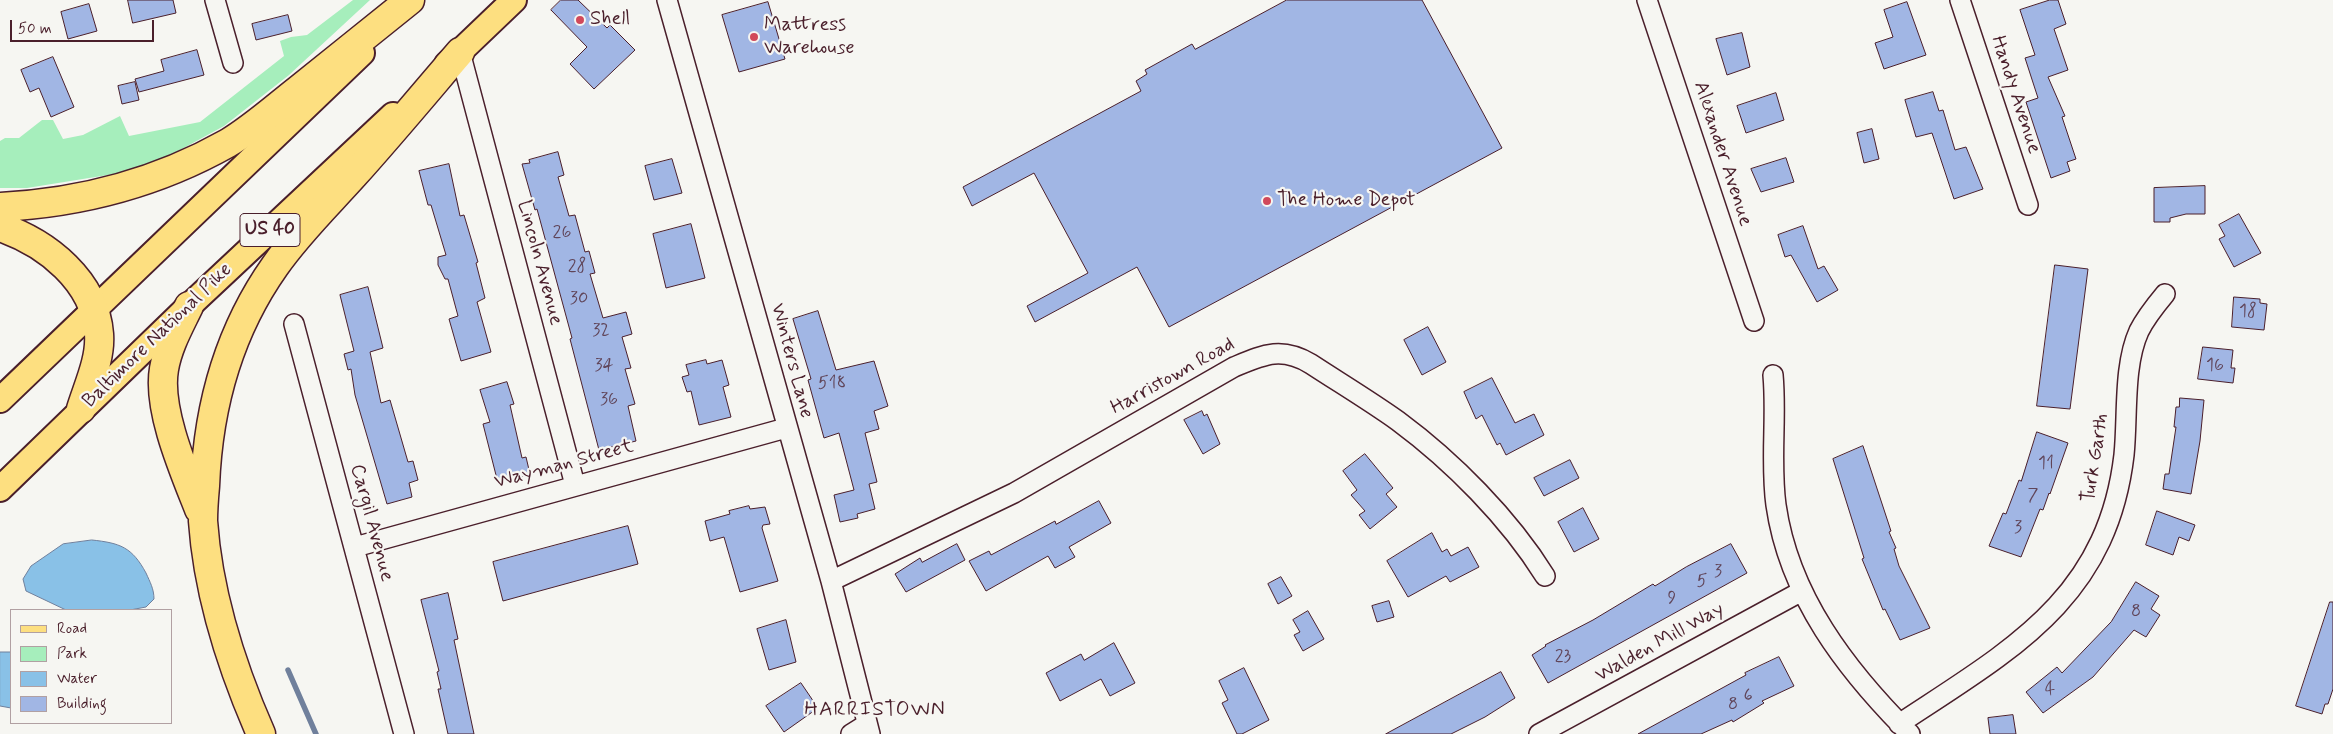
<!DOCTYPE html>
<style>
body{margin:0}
#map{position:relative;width:2333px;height:734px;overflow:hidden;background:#f6f6f2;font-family:Mynerve,sans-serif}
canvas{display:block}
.legend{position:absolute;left:10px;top:609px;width:162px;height:115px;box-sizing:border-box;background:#f6f6f2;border:1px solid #b1a0a2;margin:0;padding:6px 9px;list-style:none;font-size:15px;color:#4a1f2b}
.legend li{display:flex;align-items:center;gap:10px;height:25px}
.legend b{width:25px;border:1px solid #b1a0a2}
.scale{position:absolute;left:10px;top:20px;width:144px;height:22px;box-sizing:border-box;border:2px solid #4a1f2b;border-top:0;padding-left:6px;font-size:15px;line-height:18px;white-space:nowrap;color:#4a1f2b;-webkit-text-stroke:4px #f6f6f2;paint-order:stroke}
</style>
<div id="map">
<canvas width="2333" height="734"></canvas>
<ul class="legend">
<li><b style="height:6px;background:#fddf80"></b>Road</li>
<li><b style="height:14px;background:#a6eebc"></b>Park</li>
<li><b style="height:14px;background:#89c1e7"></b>Water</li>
<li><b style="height:14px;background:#a1b6e4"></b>Building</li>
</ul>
<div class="scale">50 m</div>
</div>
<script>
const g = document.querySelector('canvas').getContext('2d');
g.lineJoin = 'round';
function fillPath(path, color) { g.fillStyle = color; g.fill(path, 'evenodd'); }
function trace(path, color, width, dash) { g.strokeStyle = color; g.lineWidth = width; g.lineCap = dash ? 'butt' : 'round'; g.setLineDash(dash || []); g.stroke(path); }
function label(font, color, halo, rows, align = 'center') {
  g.font = font + ' Mynerve,sans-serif'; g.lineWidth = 4.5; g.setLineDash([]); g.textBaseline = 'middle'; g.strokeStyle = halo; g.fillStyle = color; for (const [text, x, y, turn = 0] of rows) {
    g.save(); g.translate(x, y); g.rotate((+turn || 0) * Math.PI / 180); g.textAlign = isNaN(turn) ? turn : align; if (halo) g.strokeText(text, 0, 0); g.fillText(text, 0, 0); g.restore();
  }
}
const green = new Path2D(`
 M353,0H370L289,75L224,126L145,169L27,188H0V141L5,138H19L42,120H53L63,139L83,135L120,116L129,136L200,122L284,56L280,41L291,37L307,35Z`);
const water = new Path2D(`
 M92,540C120,543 132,547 146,573C150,582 154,589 154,599L146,607L130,610H66L26,591L23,579L31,566L63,544Z
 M0,652H11V708L0,706Z`);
const stream = new Path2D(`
 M288,670L316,734`);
const building = new Path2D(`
 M128,0H173L176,13L133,23Z
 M561,0H578L607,28L610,25L635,50L594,89L570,64L587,47L551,10Z
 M1287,0H1422L1502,148L1169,327L1137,267L1035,322L1027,306L1088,273L1034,173L972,206L963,187L1141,91L1136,81L1147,74L1145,70L1192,44L1195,49Z
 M2050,0H2058L2066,24L2054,29L2068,70L2048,77L2065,116L2062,117L2076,159L2067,162L2070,171L2051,178L2026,102L2038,98L2025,58L2035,55L2020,10Z
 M768,2L785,59L739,72L722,15Z
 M1907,2L1926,55L1884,69L1875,43L1893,37L1884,10Z
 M89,4L97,31L68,39L61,12Z
 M288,15L292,31L256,40L252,24Z
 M1742,33L1750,67L1727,75L1716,39Z
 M197,50L204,75L139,92L135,79L164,71L161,60Z
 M53,57L74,107L51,117L39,88L30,92L21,70Z
 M135,82L139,100L122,104L118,86Z
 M1933,92L1939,111L1943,110L1955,150L1966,147L1983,189L1954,199L1932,133L1916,137L1905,100Z
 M1776,93L1784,120L1746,133L1737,106Z
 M1872,129L1879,159L1864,163L1857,133Z
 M558,152L564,175L558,177L569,216L575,215L585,252L589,251L595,273L590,274L603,318L626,312L632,334L622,337L631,368L625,369L635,404L628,406L636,441L599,450L570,339L572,338L537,209L535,210L522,164L530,163L529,160Z
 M1786,158L1794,182L1761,192L1751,169Z
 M672,159L682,193L654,200L645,166Z
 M449,164L460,216L464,215L478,262L476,263L485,298L477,302L491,352L461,361L449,319L458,316L448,279H445L438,265V257L446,255L431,205H428L419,171Z
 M2205,186V214H2186L2170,218V222H2154V188Z
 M2239,214L2261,253L2234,267L2219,239L2225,236L2219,225Z
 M691,224L705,278L666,288L653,234Z
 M1803,226L1818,269L1824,266L1838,290L1817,302L1791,255L1785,257L1778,235Z
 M2055,265L2088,269L2070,409L2037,406Z
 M368,287L383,348L370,352L381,403L390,400L408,462L413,461L418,480L409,483L412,497L387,504L355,395L351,369L348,370L344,354L354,351L340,295Z
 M2234,297L2260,299V303L2267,304L2264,330L2232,327Z
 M818,311L836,370L874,361L888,406L874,411L879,429L865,433L877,482L869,484L875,509L857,514L858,518L840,522L834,495L854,490L839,433L824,438L808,380L811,379L793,319Z
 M1428,327L1446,362L1422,375L1404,340Z
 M2203,347L2233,350L2231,368H2235L2233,383L2198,379Z
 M706,360L707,364L722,360L729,385L723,387L731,417L699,425L691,391L687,392L682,377L689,375L686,365Z
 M1492,378L1515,423L1534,414L1544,435L1506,455L1500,443L1497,445L1482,415L1476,419L1464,392Z
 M507,382L514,404L510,405L522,458L526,457L530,474L498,483L483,424L490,422L480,390Z
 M2180,398L2204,400L2200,441L2191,494L2163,489L2165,474H2169L2176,427H2174L2176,407H2179Z
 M1202,411L1204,416L1207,414L1220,444L1203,454L1184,420Z
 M2037,432L2068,443L2050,494L2049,493L2043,510L2040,509L2021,557L1989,546L2003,513L2006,514L2019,480L2021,481Z
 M1863,446L1891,531L1889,532L1896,548L1894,549L1899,566L1930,628L1900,640L1885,609L1883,610L1862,559L1864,558L1833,459Z
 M1365,454L1393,488L1386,494L1397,507L1370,529L1359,515L1365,511L1351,495L1357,490L1343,471Z
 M1570,460L1579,478L1544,496L1534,478Z
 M1099,501L1111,523L1069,547L1075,557L1055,568L1048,556L986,591L969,561L989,551L991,555L1055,521L1056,524Z
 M749,506L750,509L765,507L770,524L763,525L762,528L778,581L740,592L724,537L710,541L705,521L730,514L729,511Z
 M1583,508L1599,539L1574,552L1558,522Z
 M2157,511L2195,525L2189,541L2179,537L2173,555L2146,545Z
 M628,526L638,564L503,601L493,562Z
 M1432,533L1442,552L1447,549L1451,556L1468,547L1479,567L1450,582L1446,576L1408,597L1387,561Z
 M957,544L965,560L906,592L895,574L920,558L922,562Z
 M1731,544L1747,573L1548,683L1532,655L1546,646L1545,645L1593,620L1653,584L1655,586L1686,567Z
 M1281,577L1292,596L1278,604L1268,584Z
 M2136,582L2159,596L2151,609L2160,615L2146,637L2134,630L2093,677L2043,713L2026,692L2057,667L2062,673L2111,622Z
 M448,593L458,639L454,640L474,734H448L438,689H441L437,672L439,671L421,600Z
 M1389,601L1394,617L1377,622L1372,606Z
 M2330,602H2333V689L2328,704H2325L2322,714L2296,706Z
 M1308,611L1324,639L1303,651L1294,635L1300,632L1293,620Z
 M786,620L796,662L769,670L757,629Z
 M1114,643L1135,683L1110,696L1101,679L1060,701L1046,673L1081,654L1084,660Z
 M1779,657L1794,686L1762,701L1764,703L1733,722L1732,720L1701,734H1638L1746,675L1745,673Z
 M1244,668L1269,720L1242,734H1237L1222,703L1228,700L1219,681Z
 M1501,672L1515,698L1485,717L1451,734H1386Z
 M801,683L818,708L784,732L766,706Z
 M2013,715L2016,734H1990L1988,718Z`);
const minor = new Path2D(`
 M215,0L233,63
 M667,0L831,581L870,734
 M1647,0L1754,321
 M1960,0L2028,205
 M460,52L575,485
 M294,324L404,734
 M1773,375C1777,418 1770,462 1776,505C1789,596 1846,670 1910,734
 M355,547L786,428
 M831,581L1014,493L1234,367C1263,355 1281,346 1311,364C1340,383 1370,401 1398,421C1452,461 1509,518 1545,576
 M1899,724C2009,651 2107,600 2124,455C2128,417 2123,366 2139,331C2146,317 2155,306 2165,294
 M851,734L867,724
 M1539,734L1802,591`);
const major = new Path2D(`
 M447,64L514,0
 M0,400L362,53
 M0,489L189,306L393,115`);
const highway = new Path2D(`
 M0,207C80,203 157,183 228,143C253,128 275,108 298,90C335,60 373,30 410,0
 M0,227C47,243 95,281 99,334C101,359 88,386 81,409
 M189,306C179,327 168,346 164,369C157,409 184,471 199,509
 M261,734C232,668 208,593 203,521C203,509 204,497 205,486C208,408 229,331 275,266C298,233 327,205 354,175C390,135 425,93 460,52`);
const markers = [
 [580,20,5,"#d1495b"],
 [754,37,5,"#d1495b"],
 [1267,201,5,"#d1495b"]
];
const numberNames = [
 ["26",562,233],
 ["28",577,267],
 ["30",579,299],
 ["18",2248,312],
 ["32",601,331],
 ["34",604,366],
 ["16",2215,366],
 ["518",832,384],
 ["36",609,400],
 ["11",2046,464],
 ["7",2033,496],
 ["3",2018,528],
 ["3",1718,572],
 ["5",1702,582],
 ["9",1672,599],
 ["8",2136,612],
 ["23",1563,657],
 ["4",2050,690],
 ["6",1748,696],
 ["8",1733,705]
];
const shields = [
 [270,230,60]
];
const shieldNames = [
 ["US 40",270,230]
];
const poiNames = [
 ["Shell",590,20],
 ["Mattress",764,26],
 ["Warehouse",764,49],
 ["The Home Depot",1277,201]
];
const streetNames = [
 ["Handy Avenue",2015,95,72],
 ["Alexander Avenue",1722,154,72],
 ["Lincoln Avenue",539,263,75],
 ["Baltimore National Pike",158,336,-44],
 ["Winters Lane",791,361,75],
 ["Harristown Road",1173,377,-29],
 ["Turk Garth",2096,458,-81],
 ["Wayman Street",564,465,-15],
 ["Cargil Avenue",371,523,75],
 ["Walden Mill Way",1660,643,-29]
];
const neighbourhoodNames = [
 ["HARRISTOWN",875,711]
];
fillPath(green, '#a6eebc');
fillPath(water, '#89c1e7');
trace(water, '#70809c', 1);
trace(stream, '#70809c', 5.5);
fillPath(building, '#a1b6e4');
trace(building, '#4a1f2b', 1);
trace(minor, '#4a1f2b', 22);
trace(major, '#4a1f2b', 28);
trace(highway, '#4a1f2b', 31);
trace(minor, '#f6f6f2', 19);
trace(major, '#fddf80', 24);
trace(highway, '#fddf80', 28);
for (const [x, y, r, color] of markers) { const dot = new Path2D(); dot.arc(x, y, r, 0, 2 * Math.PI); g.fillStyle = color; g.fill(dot); trace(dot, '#f6f6f2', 2); }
label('18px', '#604559', null, numberNames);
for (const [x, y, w] of shields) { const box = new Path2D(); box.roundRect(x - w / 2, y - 16.5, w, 33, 4); g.fillStyle = '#f6f6f2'; g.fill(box); trace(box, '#4a1f2b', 1); }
label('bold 19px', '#4a1f2b', null, shieldNames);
label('20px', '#4a1f2b', '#f6f6f2', poiNames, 'left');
label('20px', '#4a1f2b', '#f6f6f2', streetNames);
g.letterSpacing = '1px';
label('21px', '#4a1f2b', '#f6f6f2', neighbourhoodNames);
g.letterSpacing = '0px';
</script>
